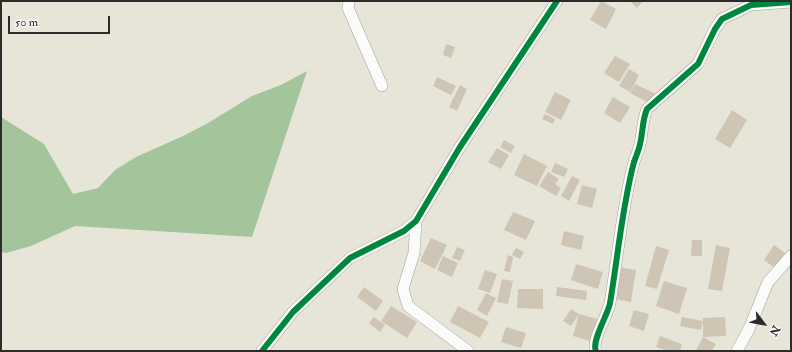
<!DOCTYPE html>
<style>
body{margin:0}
#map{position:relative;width:792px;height:352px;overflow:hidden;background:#e7e5d8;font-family:"IM FELL Double Pica",serif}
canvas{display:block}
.frame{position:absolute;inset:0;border:2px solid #2b2b2b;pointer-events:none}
.north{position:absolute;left:744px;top:304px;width:40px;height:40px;-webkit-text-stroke:3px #f6f6f2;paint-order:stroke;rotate:122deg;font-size:11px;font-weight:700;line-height:16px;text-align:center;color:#2b2b2b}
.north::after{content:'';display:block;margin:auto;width:14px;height:18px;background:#2b2b2b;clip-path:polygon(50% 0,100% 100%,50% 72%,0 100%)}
.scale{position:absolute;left:8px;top:16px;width:102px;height:18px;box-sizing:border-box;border:2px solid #2b2b2b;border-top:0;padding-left:5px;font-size:12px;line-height:14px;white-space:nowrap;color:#2b2b2b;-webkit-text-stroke:3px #f6f6f2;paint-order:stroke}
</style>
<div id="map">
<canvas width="792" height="352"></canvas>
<div class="frame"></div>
<div class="north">N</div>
<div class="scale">50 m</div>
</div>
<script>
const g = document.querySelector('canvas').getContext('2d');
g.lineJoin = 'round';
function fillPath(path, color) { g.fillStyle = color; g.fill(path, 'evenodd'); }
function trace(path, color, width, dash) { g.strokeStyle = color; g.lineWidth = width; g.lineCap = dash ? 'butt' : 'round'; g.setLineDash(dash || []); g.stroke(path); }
const forest = new Path2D(`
 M307,71L252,237L75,226L31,246L6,253L1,252V117L44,144L73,194L98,188L115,170L136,157L183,136L208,123L252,96L281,85Z`);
const building = new Path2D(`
 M601,1L616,9L606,29L590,20Z
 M630,1H643L637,8Z
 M446,44L455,47L451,58L443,55Z
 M615,56L630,64L619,82L604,73Z
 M629,69L639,75L630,92L619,86Z
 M437,77L456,86L451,95L433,86Z
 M635,84L656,94L651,104L630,93Z
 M460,85L467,89L457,111L449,107Z
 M555,92L571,100L561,120L545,112Z
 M613,97L630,107L620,123L604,113Z
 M732,110L747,120L730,148L715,139Z
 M545,114L555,119L553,124L542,119Z
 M504,140L515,146L511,153L500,147Z
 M497,148L509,155L501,169L488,162Z
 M524,154L547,166L537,186L514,175Z
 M555,163L568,169L564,177L551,172Z
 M548,172L559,179L555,184L561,188L556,196L539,186Z
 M572,176L580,180L569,201L561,196Z
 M582,185L597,189L592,208L577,204Z
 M513,212L535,221L526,240L504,230Z
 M564,231L584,236L581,250L561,245Z
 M431,238L447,245L435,269L420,261Z
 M692,240H702V256H691Z
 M716,245L730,248L722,291L708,289Z
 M774,245L785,253L775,268L764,260Z
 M656,246L669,250L657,289L645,286Z
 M457,247L465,250L460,261L452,258Z
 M516,248L524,252L520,259L512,255Z
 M508,255L513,257L510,272L504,271Z
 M443,256L458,263L452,277L437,270Z
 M576,264L603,272L598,289L571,280Z
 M618,267L636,270L631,302L613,299Z
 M485,270L497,274L490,293L478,289Z
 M502,279L513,281L508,304L497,302Z
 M664,281L687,288L679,314L656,306Z
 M364,287L383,301L376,311L357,297Z
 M557,287L587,291L586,300L556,296Z
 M518,289H543V309L517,308Z
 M486,293L496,298L487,316L477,310Z
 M391,306L417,322L407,338L381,321Z
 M458,306L489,322L480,338L450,322Z
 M571,309L579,314L597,319L590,341L573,336L579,314L571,326L563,321Z
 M634,310L649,314L644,331L629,326Z
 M374,317L385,325L380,332L369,323Z
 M682,317L703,321L701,330L680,326Z
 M725,317L726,336L703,337L716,344L712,351L696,350L703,337V318Z
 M506,327L526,333L521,348L501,342Z
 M660,336L682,344L680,351H668L656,347Z`);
const minor = new Path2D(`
 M349,1L348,8L382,86
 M416,221L414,253L403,289L408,306L468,351
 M262,351L293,312L350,258L404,231L416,221L460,147L557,1
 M596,351C591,341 608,315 610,303C618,256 622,207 634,162C636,156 639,150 640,144C643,132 642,121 647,109L698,64L715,29L722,19L751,5L791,2
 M737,351L749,329L768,282L791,256`);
const cycleway = new Path2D(`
 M262,351L293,312L350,258L404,231L416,221L460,147L557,1
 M596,351C591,341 608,315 610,303C618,256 622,207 634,162C636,156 639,150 640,144C643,132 642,121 647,109L698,64L715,29L722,19L751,5L791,2`);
fillPath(forest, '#a4c59c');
fillPath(building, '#cec5b5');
trace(minor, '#a3a29a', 12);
trace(minor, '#fbfbf9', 11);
trace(cycleway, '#00873e', 6);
</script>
